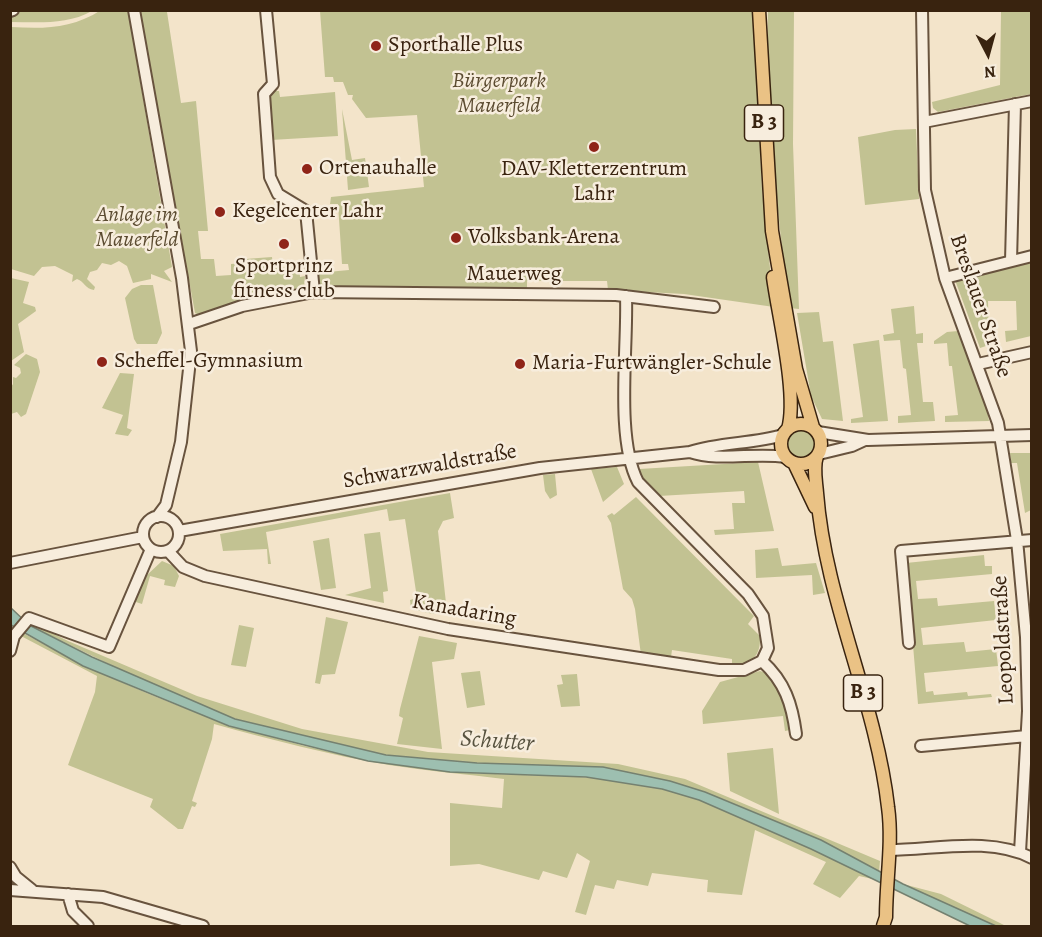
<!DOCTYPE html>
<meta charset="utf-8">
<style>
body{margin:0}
#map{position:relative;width:1042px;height:937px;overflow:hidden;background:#f3e4ca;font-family:Alegreya,serif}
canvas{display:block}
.frame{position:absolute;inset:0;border:12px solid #39230f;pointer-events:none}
.north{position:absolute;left:958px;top:24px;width:60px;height:60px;-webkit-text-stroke:4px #f7eddd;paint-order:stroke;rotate:174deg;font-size:16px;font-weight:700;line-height:24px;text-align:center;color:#39230f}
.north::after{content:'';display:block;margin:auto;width:21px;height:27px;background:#39230f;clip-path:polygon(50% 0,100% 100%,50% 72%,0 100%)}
</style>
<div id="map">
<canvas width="1042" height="937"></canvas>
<div class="frame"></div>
<div class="north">N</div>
</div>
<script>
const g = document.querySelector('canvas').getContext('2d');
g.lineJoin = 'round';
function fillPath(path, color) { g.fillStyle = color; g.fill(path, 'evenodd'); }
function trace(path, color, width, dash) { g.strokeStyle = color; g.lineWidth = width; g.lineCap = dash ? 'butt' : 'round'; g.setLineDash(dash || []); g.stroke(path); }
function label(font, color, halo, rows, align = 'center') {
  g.font = font + ' Alegreya,serif'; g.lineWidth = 5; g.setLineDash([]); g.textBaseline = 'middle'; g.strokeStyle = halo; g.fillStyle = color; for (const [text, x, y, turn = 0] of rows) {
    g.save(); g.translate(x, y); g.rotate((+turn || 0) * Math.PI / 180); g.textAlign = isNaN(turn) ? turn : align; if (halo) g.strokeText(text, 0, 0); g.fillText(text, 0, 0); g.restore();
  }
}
const green = new Path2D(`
 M27,10L92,11C67,25 39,22 11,22L10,14Z
 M101,10L128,11L172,267L164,271L172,282L151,274V279L133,283L127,266L119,261L111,265L102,263L97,270L90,272L87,279L95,287L94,290C85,289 85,282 77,279L72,282L73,275L55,266L42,267L34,276L11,269V27C43,29 72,29 101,10Z
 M140,11L167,12L181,103L196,101L208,231H198L201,259H214L216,276L231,275V264L245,263V259L272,257L273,268L299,266L300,277L305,276L304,288L256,297L199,315L195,313Z
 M320,11H753L762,190L774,307L684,294L608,290L607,281H527V289H319L317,273L349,270L348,264H342L338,204H330L331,197L424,187L417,115L366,118L352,99L353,95H348L343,82H334L333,77H325Z
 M768,11H794L793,144L799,309L789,308C778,210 765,110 768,11Z
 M1001,11H1031V94L938,112L933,108L932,102L1000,85Z
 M269,91H279L280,97L335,92L338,136L271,140L267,95Z
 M342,109L352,160L365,158L369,187L348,190Z
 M916,129L919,199L865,205L858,137L895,130Z
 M1031,260V336L1006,342L1005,331L1017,330L1016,301H988L989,345L980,348L955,280Z
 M11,278L29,282L23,303L35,307L36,311L18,324L24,352L11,361Z
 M141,285H153L162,333L157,344H137L134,339L125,298L132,289Z
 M914,306L916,334L923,333V343H917L923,402H933L935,421L898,423V416L911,415L906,369L903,368L900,340L884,341L883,335L894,333L891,309Z
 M819,312L823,342L833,341L843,421L822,419L811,396L797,313Z
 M958,331L987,409L989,421L945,422V416L958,415L952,366H949L947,343L934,344V341L947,332Z
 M879,340L888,421L851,423V419L863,417L853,344Z
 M26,354L37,359L40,372L26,414L21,417L17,412L11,414V387L13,384V377L16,378L21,373L20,368L14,365Z
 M120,373L134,374L127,428L132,430L128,436L115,434L123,415L102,408Z
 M786 442a15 15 0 1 1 30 0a15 15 0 1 1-30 0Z
 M1010,453H1031V510L1025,513L1017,463H1011Z
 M758,462L774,531L715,535L714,530L734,529L732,503H745L744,491L659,496L642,480L639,469Z
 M617,467L624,484L603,502L591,469Z
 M555,474L557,495L550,499L545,491L543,475Z
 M450,493L454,518L443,521L438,531L447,612L433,614L411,609L410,600L417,598L405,519L389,521L387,509L266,532L271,564H268L267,549L223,551L220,534Z
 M636,497L754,616L748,624L760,636C761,657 751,664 732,666V659L672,650L671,657L641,655L635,609L632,599L623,589L611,523L607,516L612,513L614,515Z
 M380,532L388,591L383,592L384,603L345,595L371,588L364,534Z
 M329,538L336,588L321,590L313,541Z
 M778,548L782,566L816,563L825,593L813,595L812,575L756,578L755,550Z
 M984,555L985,566H992V574L916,581L918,599L937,598L938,606L994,601L996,620L921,628L923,645L964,642L966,652L996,649L998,666L924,673L926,692L933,691L934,695L967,692L968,696L991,694L992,697L918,704L906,563Z
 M162,561L174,566L179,576L175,587L164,585L165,580L150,576L142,604L133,601L147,575Z
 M326,617L348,622L335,674L322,675L320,684L315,683Z
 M32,621L56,631V635L68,641L197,696L302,729L428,752L618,764L685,779L880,861L879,872L821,840L725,800L670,781L602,767L477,763L386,755L235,719L156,687L29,625Z
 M239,625L254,628L246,667L231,665Z
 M23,633C151,704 292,754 438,770C513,779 590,770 664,789C736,808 809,848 877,880L859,876L840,898L813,884L826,862L755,830L742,895L707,892L708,880L652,873L648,886L617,880L614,889L595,885L586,915L575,912L590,861L577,853L567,878L543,871L539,880L479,864L450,866V803L502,808L504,779C465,774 427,771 389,765C330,755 272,740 214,724L212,739L192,801L197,803L195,807L192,806L183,829H178L150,807L153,799L68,765L95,692L97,676L21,636Z
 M419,636L457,643L454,659L432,662L442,749L397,744L403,718L399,716L400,709Z
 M480,671L485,705L467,708L461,673Z
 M760,671C782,676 788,711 790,730L785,731L783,716L703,724L702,711L720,682Z
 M577,674L580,706L561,707L557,685L563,684L561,675Z
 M773,748L779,814L730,791L727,753Z
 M903,884L941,894L1006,926H996Z`);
const water = new Path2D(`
 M10,607L29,625L92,657L235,719L386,755L477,763L603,767L670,781L705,792L821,840L903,884L996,926H970L811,849L699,800L662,789L586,777L450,772L368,761L229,726L83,666L11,625Z`);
const minor = new Path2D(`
 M134,10L182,278L191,351L181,442L166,505L157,517
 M922,10L925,190L945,278L998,423L1017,540L1026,637L1028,711L1020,852
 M10,11L13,10
 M924,122L1032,101
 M1011,261L1015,104
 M945,278L1032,256
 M314,292L616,295L714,307
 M189,324L242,306L314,292L306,211L278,194L270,177L264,94L273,84L266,10
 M978,364L1032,352
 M818,432L868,440L1032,435
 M690,452C720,462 754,452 786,457
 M819,454L852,446L865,440
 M143 534a18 18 0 1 1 36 0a18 18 0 1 1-36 0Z
 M179,531L540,468L690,452C720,442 753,444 783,435
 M168,551L183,567L205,576L448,629L719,670H744L762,661L768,648L763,616L748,594L638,482C615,438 628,347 626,296
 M10,563L143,537
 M909,643L901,551L1032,540
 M10,651L14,636L29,618L109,647L151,549
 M762,661C785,682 792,704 796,734
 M921,746L1027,736
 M889,850C934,850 989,836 1032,858
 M10,867L16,877L32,890
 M10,890L103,897L203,926
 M68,894L73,911L88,926`);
const major = new Path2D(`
 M759,10L772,231L796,369L813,427
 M773,277C778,315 798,395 788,429
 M781 444a20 20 0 1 1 40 0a20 20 0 1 1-40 0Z
 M817,456C813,468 816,480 817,493C825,600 876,701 888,807C893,843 886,880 886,917L883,926
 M794,463L815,507`);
const markers = [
 [376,46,6,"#8f2418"],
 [594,147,6,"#8f2418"],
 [307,169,6,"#8f2418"],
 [220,212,6,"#8f2418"],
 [456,238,6,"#8f2418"],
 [284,244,6,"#8f2418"],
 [102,362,6,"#8f2418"],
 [520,364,6,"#8f2418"]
];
const shields = [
 [764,123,39],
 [863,693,39]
];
const shieldNames = [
 ["B 3",764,123],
 ["B 3",863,693]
];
const poiNames = [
 ["Sporthalle Plus",388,46],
 ["Ortenauhalle",319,169],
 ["DAV-Kletterzentrum",594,170,"center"],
 ["Lahr",594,195,"center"],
 ["Kegelcenter Lahr",232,212],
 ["Volksbank-Arena",468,238],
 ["Sportprinz",284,267,"center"],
 ["fitness club",284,292,"center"],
 ["Scheffel-Gymnasium",114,362],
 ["Maria-Furtwängler-Schule",532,364]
];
const parkNames = [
 ["Bürgerpark",499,82],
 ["Mauerfeld",499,107],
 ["Anlage im",137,216],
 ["Mauerfeld",137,241]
];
const streetNames = [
 ["Mauerweg",514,275],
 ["Breslauer Straße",980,306,71],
 ["Schwarzwaldstraße",430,467,-10],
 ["Kanadaring",464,611,10],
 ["Leopoldstraße",1004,640,-93]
];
const waterNames = [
 ["Schutter",497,742,4]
];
fillPath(green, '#c2c292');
fillPath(water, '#9dbfb0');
trace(water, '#758170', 1.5);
trace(minor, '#68533e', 14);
trace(major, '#39230f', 15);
trace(minor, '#f7eddd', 10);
trace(major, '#eac285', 12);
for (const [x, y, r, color] of markers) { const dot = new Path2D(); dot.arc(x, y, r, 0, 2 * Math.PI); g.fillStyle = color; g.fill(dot); trace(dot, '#f7eddd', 2); }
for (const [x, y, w] of shields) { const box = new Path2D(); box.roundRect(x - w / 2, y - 18, w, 36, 4.5); g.fillStyle = '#f7eddd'; g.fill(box); trace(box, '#39230f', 1.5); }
label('bold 21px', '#39230f', null, shieldNames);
label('22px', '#39230f', '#f7eddd', poiNames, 'left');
label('italic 22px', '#5b4b30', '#f7eddd', parkNames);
label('22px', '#39230f', '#f7eddd', streetNames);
label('italic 24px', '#57523f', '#f7eddd', waterNames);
</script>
